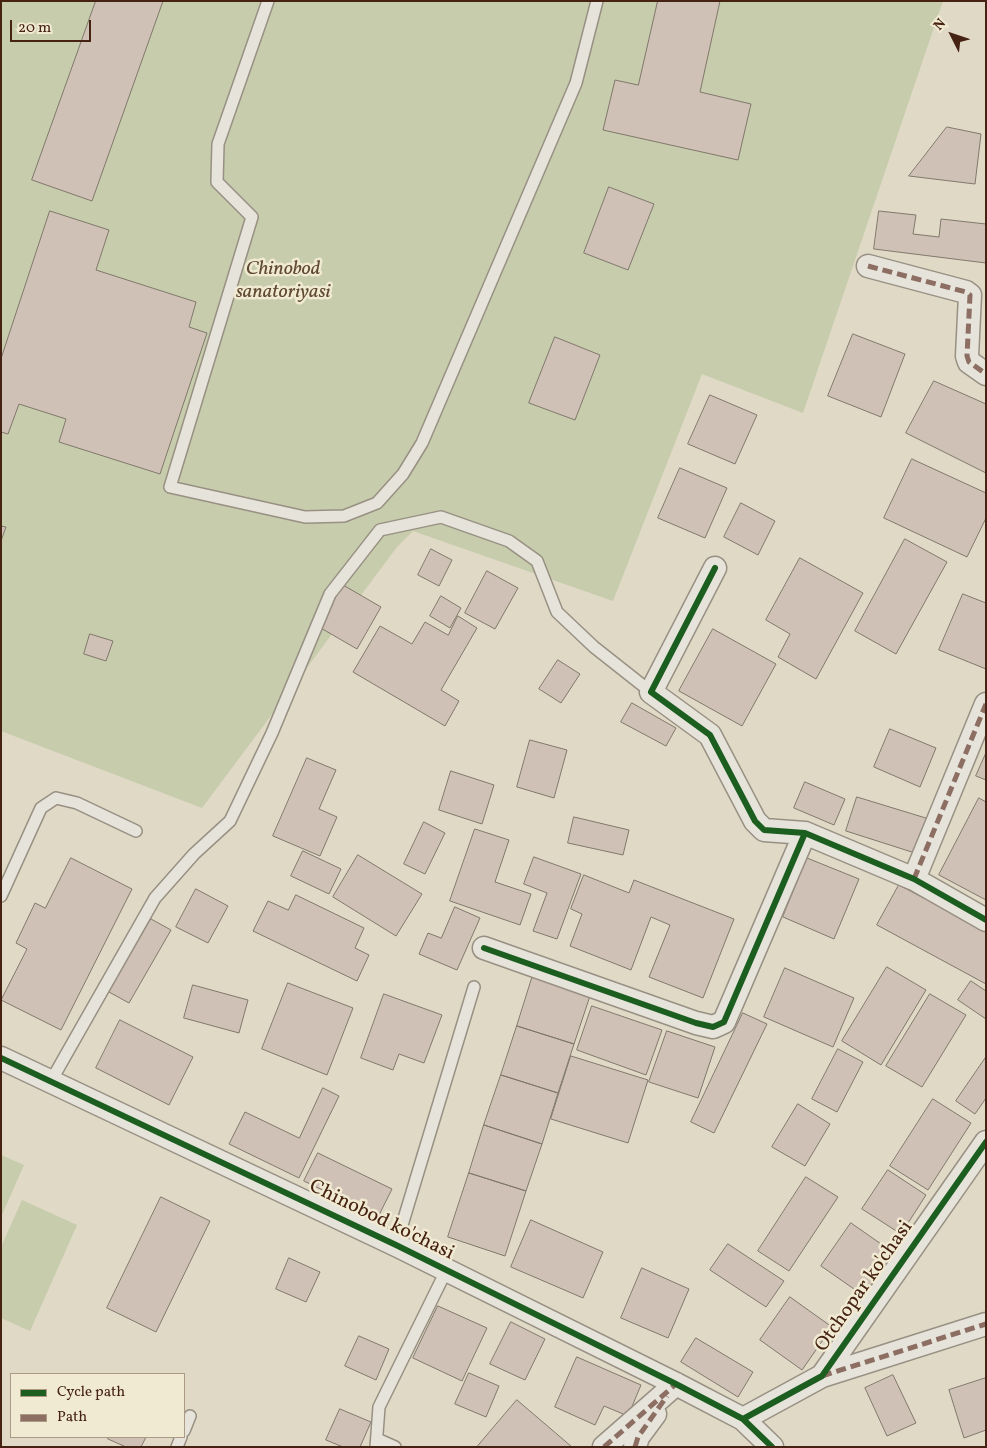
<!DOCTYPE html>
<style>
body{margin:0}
#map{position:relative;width:987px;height:1448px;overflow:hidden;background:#e0d9c6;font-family:Vollkorn,serif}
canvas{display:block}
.frame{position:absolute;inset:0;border:2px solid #452211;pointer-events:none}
.legend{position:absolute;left:10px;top:1373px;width:175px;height:65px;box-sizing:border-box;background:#f1ead3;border:1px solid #ac9a85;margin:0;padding:6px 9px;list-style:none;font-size:15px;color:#452211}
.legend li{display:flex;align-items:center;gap:10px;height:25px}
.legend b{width:25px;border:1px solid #ac9a85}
.north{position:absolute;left:927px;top:10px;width:50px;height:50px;-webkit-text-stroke:4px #f1ead3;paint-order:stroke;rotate:311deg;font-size:14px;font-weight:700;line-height:20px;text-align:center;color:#452211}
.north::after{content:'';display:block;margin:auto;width:18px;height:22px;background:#452211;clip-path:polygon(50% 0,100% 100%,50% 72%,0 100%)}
.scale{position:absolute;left:10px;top:20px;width:81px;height:22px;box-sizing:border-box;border:2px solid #452211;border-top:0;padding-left:6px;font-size:15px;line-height:18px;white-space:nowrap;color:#452211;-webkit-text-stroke:4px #f1ead3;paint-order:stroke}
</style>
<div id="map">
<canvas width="987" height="1448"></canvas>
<div class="frame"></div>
<ul class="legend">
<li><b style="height:6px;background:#1b5e20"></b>Cycle path</li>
<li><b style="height:6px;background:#8d6e63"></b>Path</li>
</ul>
<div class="north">N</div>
<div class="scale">20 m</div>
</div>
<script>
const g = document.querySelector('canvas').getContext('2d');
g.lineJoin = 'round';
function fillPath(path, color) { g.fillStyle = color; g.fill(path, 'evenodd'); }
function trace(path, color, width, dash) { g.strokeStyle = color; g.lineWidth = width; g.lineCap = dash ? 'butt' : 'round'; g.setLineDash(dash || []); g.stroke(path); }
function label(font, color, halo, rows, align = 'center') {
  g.font = font + ' Vollkorn,serif'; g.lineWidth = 5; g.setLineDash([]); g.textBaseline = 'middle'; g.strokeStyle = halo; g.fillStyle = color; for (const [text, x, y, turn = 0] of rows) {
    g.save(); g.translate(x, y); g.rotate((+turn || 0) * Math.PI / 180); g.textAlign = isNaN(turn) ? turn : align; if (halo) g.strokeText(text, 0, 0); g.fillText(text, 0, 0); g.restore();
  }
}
const green = new Path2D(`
 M1,1H943L803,413L702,374L613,601L413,531L397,547L202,808L1,731V541L6,528L1,526Z
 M1,1155L24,1165L1,1217Z
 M22,1200L77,1225L30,1331L1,1318V1247Z`);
const building = new Path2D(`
 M96,1H163L92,201L32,180Z
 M658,1H720L700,92L751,104L738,160L603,130L615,80L638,85Z
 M947,127L981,134L975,184L909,176Z
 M609,187L654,204L628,270L584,253Z
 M50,211L109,230L96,270L196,302L189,327L207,333L160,474L59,442L66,419L19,404L8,434L1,432V359Z
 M879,211L916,215L913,234L939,237L941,219L986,224V263L874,249Z
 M853,334L905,354L881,417L828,396Z
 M555,337L600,355L575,420L529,403Z
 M934,381L986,404V473L906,433Z
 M710,395L757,415L735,464L688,444Z
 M912,459L986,493V518L967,557L884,518Z
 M680,468L727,488L705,538L658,518Z
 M741,503L775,521L758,555L724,537Z
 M1,526L6,527L1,541Z
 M905,539L947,562L896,654L855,631Z
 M431,549L452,560L439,586L418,575Z
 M800,558L863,593L816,679L778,657L790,634L766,620Z
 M487,571L518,588L495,629L465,613Z
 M343,585L381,607L357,649L319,627Z
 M963,594L986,603V669L939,650Z
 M441,596L461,608L450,628L430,616Z
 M458,616L477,628L441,690L459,701L445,726L353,672L380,626L412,644L425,622L448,635Z
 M713,629L776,664L742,726L679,691Z
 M90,634L113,641L106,661L84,654Z
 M558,660L580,674L561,703L539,689Z
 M632,703L676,728L666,746L621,722Z
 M890,729L936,748L920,787L874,767Z
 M530,740L567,750L554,798L517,787Z
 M986,753V780L976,776Z
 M307,758L336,770L319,809L337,817L320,856L273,836Z
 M451,771L494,785L482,824L439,810Z
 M805,782L845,799L834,825L794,808Z
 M857,797L929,819L918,854L846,831Z
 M979,798L986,802V900L939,875Z
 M574,817L629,830L623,855L568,843Z
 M424,822L445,833L425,874L404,864Z
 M475,829L509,840L495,882L531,894L520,925L450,901Z
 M303,851L341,869L329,894L291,876Z
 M358,855L422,894L396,936L333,897Z
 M534,857L581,874L557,939L533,931L547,893L524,884Z
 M71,858L132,889L61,1030L1,1000L27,949L16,943L35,903L45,908Z
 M807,858L859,879L834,939L783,917Z
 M584,875L629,893L634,880L734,919L703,998L649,977L670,925L651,917L631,970L570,946L582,914L571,909Z
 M899,885L986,931V984L877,925Z
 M196,889L228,906L208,943L176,927Z
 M296,895L364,928L355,948L369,955L357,981L253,931L268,901L288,910Z
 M455,907L480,918L457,970L419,954L428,933L441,938Z
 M151,919L171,930L129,1003L109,992Z
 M887,967L926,990L881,1065L842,1041Z
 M785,968L854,998L833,1047L764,1017Z
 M533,975L591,993L574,1044L517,1026Z
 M971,981L986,991V1019L958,1000Z
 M288,983L353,1008L327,1075L262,1049Z
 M193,985L248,1000L239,1033L184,1018Z
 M384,994L442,1015L424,1063L399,1054L393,1070L361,1058Z
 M930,994L966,1015L922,1087L886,1066Z
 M592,1006L662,1030L646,1075L577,1050Z
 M743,1013L767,1024L714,1133L691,1122Z
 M120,1020L193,1057L169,1105L96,1068Z
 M517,1026L574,1044L558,1093L501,1075Z
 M667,1031L715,1047L698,1098L649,1082Z
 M838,1049L863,1062L837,1112L812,1099Z
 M571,1056L648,1080L628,1143L551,1119Z
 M986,1057V1098L975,1114L956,1101Z
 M501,1075L558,1093L542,1144L484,1125Z
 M323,1088L339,1096L299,1178L229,1144L245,1112L299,1138Z
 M933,1099L971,1123L928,1190L890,1166Z
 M798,1104L830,1124L805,1166L772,1147Z
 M484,1125L542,1144L526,1191L469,1173Z
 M318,1153L392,1189L378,1217L304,1181Z
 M888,1170L926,1195L901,1234L862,1209Z
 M469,1173L526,1191L505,1256L448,1237Z
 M806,1177L838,1197L789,1271L758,1251Z
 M161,1197L210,1221L156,1332L107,1308Z
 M531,1220L603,1252L583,1298L511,1267Z
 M851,1223L894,1253L864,1296L821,1266Z
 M728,1244L784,1281L766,1307L710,1270Z
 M289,1258L320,1272L306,1302L276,1289Z
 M642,1268L689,1289L668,1338L621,1318Z
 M790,1297L832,1327L802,1370L760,1340Z
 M438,1306L487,1328L462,1381L413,1358Z
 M511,1322L545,1339L525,1380L490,1364Z
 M359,1336L389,1349L376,1380L345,1366Z
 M696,1338L753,1372L738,1397L681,1362Z
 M577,1357L641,1385L628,1416L604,1406L595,1425L555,1407Z
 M469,1373L499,1386L486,1417L455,1404Z
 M893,1375L916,1423L887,1436L865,1388Z
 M986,1378V1430L964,1438L949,1390Z
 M517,1400L572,1447H477Z
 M340,1409L371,1422L360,1447H343L326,1440Z
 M109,1437H146L141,1447H126L108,1439Z`);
const lane = new Path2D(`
 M268,1L218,144L217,182L252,217L170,487L305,517L344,516L377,503L403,474L422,443L576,83L597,1
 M1,896L41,808L56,798L77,803L136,831
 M51,1081L155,898L194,854L230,821L272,733L330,594L380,530L441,517L509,541L537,561L557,612L594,647L651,692
 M396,1245L474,987
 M184,1431L190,1416
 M377,1439L395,1447
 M177,1447L181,1437
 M376,1447L379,1407L446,1271`);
const street = new Path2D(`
 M868,266L966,292L970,295L967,356L969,362L986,374
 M715,568L651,692L710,735L755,821L764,830L805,833L914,879L986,920
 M914,879L986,704
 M484,948L696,1023L713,1027L724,1022L805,833
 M1,1058L396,1245L676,1384L743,1419L772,1447
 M822,1376L986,1324
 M743,1419L822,1376L986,1142
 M604,1447L676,1384
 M635,1447L638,1437L655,1414`);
const quiet = new Path2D(`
 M868,266L966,292L970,295L967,356L969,362L986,374
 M914,879L986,704
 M822,1376L986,1324
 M604,1447L676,1384
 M635,1447L638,1437L667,1396`);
const cycleway = new Path2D(`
 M715,568L651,692L710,735L755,821L764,830L805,833L914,879L986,920
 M484,948L696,1023L713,1027L724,1022L805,833
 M1,1058L396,1245L676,1384L743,1419L772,1447
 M743,1419L822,1376L986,1142`);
const parkNames = [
 ["Chinobod",283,270],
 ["sanatoriyasi",283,293]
];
const streetNames = [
 ["Chinobod ko'chasi",381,1221,26],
 ["Otchopar ko'chasi",865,1287,-55]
];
fillPath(green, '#c6ccac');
fillPath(building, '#cfc1b5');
trace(building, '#81786c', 1);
trace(lane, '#989083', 14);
trace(street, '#989083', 25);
trace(lane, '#e6e3da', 11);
trace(street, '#e6e3da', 22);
trace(quiet, '#8d6e63', 5, [10, 5]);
trace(cycleway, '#1b5e20', 6);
label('italic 20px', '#604a32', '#f1ead3', parkNames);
label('20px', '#452211', '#f1ead3', streetNames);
</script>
